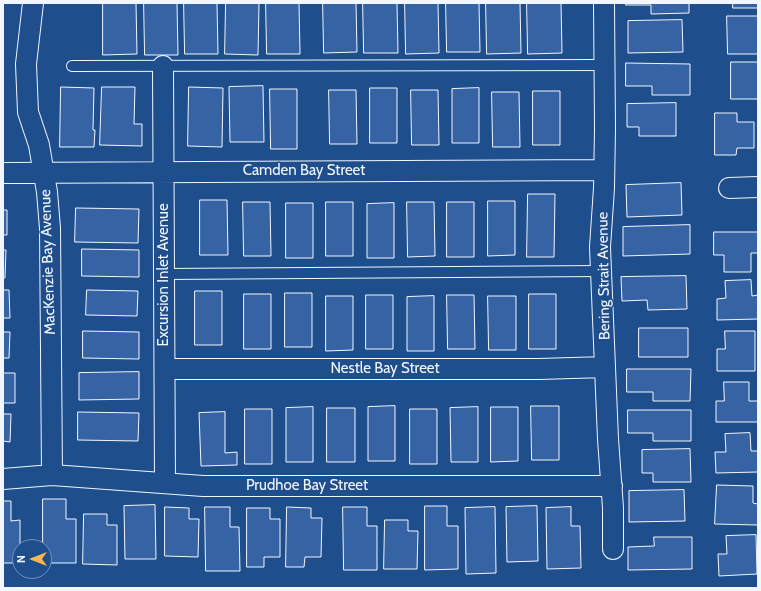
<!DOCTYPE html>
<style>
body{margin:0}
#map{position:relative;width:761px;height:591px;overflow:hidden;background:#1f4e8c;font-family:Cabin,sans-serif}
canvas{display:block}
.frame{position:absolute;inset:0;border:4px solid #f2f6ff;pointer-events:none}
.north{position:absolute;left:12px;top:539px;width:40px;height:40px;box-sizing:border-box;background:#1f4e8c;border:1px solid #7391ba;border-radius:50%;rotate:270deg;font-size:11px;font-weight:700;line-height:16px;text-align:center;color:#f2f6ff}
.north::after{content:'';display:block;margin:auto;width:14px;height:18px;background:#ffb74d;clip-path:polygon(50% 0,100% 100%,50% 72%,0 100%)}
</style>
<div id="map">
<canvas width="761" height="591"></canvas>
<div class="frame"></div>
<div class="north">N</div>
</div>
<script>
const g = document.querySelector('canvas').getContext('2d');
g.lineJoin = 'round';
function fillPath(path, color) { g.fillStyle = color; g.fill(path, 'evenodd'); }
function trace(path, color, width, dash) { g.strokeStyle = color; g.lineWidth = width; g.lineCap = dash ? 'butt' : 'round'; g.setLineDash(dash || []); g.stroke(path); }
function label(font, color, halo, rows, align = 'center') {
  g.font = font + ' Cabin,sans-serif'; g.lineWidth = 3; g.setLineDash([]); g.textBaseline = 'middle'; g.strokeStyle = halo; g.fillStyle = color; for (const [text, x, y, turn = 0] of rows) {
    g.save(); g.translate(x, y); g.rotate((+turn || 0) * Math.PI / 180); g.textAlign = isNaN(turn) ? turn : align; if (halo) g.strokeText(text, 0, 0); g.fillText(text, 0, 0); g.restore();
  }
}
const building = new Path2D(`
 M103,3H136L137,54L103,55Z
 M144,3H177L178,55H145Z
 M184,3H217L218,54H185Z
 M226,3H259L258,55L225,54Z
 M266,3H299L300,54H267Z
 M323,3H356L357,52L324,53Z
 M363,3H397L398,53H364Z
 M405,3H438L439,53L406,54Z
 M446,3H479L480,52H447Z
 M486,3H520L521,53L487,54Z
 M527,3H561L562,53L528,54Z
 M626,3H689V13L651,14V5H626Z
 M733,3H758V8H733Z
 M727,16H758V54H728Z
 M682,20L683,52L628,53V21Z
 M731,62H758V99H731Z
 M626,63L690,64V95H652V86H626Z
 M263,86L264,142H230L229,87Z
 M61,87L94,88L93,130H95L94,147H60Z
 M102,87H135L134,124H142V146L100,145Z
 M189,87L223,88L222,147L188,146Z
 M370,88H397V143H370Z
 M479,88V143H452V89Z
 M270,89H297V149H271Z
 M329,90H356L357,144H330Z
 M411,90H438L439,145H412Z
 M533,91H560V145H533Z
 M492,92H519L520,147H493Z
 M676,103V136H639V127H627V104Z
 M715,113H737V122H754V148H737L736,155H715Z
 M681,183L682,215L627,217L626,185Z
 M528,194H555L554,257H527Z
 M200,200H227L228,255H200Z
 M488,201H515V255L488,256Z
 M243,202H270L271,256H244Z
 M326,202H353V256H326Z
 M407,202H434L435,256L408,257Z
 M447,202H474V257H447Z
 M286,203H313V258H286Z
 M394,203V258H367V204Z
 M76,208L139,209L138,243L75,242Z
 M3,210H7V235H3Z
 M690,225V254L623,256V227Z
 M714,232H758V253H751V272H724V255H714Z
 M82,249L139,250V277L82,276Z
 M3,250H6L5,278H3Z
 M686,276L687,309L648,310L647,300L622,301L621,277Z
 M751,280L752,296L758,295V319L717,320V299L726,298L725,281Z
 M3,290H9L10,318H3Z
 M87,290L138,291L137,316L86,315Z
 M195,291H222V345H195Z
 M285,293H312V347H285Z
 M244,294H271V349H244Z
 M529,294H556V349H529Z
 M366,295H393V349H366Z
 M447,295H474L475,349H448Z
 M326,296H353V350L326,351Z
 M434,296V351H407V297Z
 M488,296H516V350H489Z
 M639,328H688V357H639Z
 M83,331L139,332V359L83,358Z
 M725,331H755V371H717V349H725Z
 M3,332H10L9,358H3Z
 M627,369H691L690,401H653V392H627Z
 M139,372V399L79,400V373Z
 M3,373H15V403H3Z
 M724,382H749V401H758V422H716V401H724Z
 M395,406V461H368V407Z
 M531,406H559V460H532Z
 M313,407V462H286V408Z
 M478,407V462H451L450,408Z
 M491,407H518V461L491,462Z
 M327,408H355V462H327Z
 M245,409H272V464H245Z
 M410,409H437V464H410Z
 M628,410H691V441H653V433H628Z
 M78,412L139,413L138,441L78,440Z
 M225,412V453L237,452V465L201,466L199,413Z
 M3,414H11L10,442L3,441Z
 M750,433L751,451H758V472L716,473L715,452H726L725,434Z
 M690,449L691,482H653V473H642V450Z
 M717,485L753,486V503L758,504V525L715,524Z
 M684,490L685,521L629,522V491Z
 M43,499H66V519H76V563H44V547H43Z
 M3,501H11V521L20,520V563H3Z
 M155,505L156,559H125L124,506Z
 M425,506H447V526H458V569L425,570Z
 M537,506L538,561L507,562L506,507Z
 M165,507L189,508V519H199L198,557L165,556Z
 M205,507H230V527H239L240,571H206Z
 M287,507L311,508V518H322L321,557H305L304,567H286Z
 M343,507H367V526H377V570H344Z
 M495,507L496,573L466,574L465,508Z
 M571,507V526H580L581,568L547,569L546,508Z
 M247,508H270V519H280V557H264V567H247Z
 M84,514H107V525H117V565L83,564Z
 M385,520H408V531H418L417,569H384Z
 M756,535L757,574L719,576L718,554H727L726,536Z
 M654,537H692V569L628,570V547L654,546Z`);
const service = new Path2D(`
 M72,66L605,65
 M164,274L601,271`);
const minor = new Path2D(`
 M33,3L26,64L28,112L39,145L47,192L50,228L52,475
 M604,3L605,129L604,188L600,247L608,439L613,508V549
 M163,66L165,483
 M3,173L604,170
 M729,188L758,187
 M165,369H539L605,367
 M3,479L52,475L203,486H612`);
const streetNames = [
 ["Camden Bay Street",304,171],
 ["MacKenzie Bay Avenue",48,262,-92],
 ["Excursion Inlet Avenue",164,275,-90],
 ["Bering Strait Avenue",604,276,-91],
 ["Nestle Bay Street",385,369],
 ["Prudhoe Bay Street",307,486]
];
fillPath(building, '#3563a3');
trace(building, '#f2f6ff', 1);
trace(service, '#f2f6ff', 12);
trace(minor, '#f2f6ff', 22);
trace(service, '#1f4e8c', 10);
trace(minor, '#1f4e8c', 20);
label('15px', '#f2f6ff', '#1f4e8c', streetNames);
</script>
